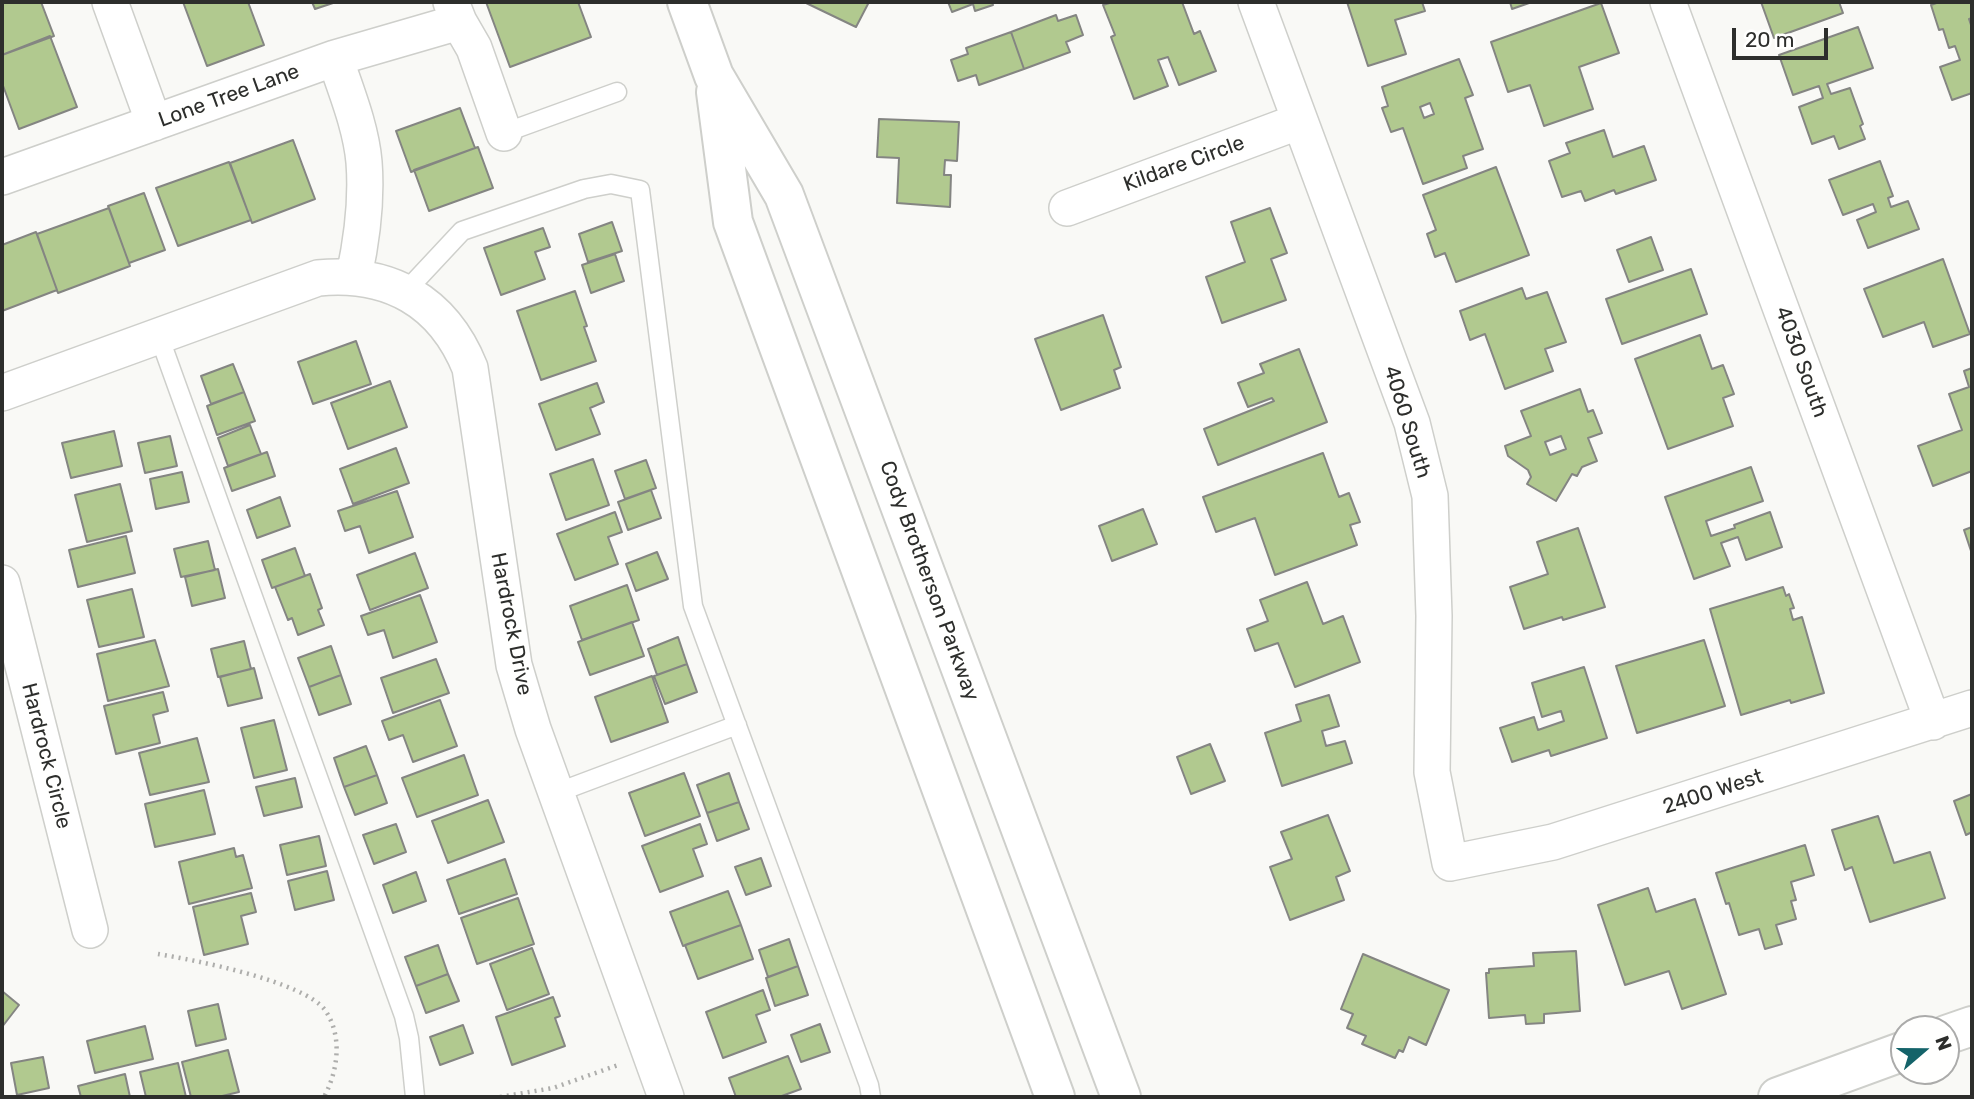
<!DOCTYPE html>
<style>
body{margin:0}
#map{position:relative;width:1974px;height:1099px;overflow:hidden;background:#f9f9f6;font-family:Rubik,sans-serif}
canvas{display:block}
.frame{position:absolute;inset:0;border:4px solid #2d2e2c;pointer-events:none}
.north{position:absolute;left:1890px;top:1015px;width:70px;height:70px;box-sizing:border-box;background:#fffffe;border:2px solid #ababaa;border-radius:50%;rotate:70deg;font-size:19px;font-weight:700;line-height:28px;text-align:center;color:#2d2e2c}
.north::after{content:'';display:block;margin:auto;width:24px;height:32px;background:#146369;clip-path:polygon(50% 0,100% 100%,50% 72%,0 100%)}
.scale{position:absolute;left:1732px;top:28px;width:96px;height:32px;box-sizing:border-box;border:4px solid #2d2e2c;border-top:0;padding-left:9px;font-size:21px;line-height:24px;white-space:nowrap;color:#2d2e2c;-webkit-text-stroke:5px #fffffe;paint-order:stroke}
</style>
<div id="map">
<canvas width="1974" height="1099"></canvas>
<div class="frame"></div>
<div class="north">N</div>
<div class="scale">20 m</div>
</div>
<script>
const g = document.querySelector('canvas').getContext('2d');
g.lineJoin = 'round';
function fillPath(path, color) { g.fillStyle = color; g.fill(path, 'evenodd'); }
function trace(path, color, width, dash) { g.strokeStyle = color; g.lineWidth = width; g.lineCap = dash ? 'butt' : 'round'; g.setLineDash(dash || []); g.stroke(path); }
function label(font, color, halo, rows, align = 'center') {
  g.font = font + ' Rubik,sans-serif'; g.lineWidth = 6; g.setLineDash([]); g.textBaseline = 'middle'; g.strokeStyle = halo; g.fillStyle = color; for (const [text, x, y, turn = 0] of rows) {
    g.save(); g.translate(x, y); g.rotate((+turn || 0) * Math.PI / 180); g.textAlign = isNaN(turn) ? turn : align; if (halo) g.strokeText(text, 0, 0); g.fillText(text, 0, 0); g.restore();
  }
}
const building = new Path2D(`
 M2,2H41L54,36L2,55Z
 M183,2H248L264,45L207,66Z
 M312,2H336L315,9Z
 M486,2H578L591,37L510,67Z
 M804,2H869L856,27Z
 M948,2H992L993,5L975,11L973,4L952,12Z
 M1113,2H1182L1194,34L1200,31L1216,71L1179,85L1168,57L1158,60L1168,86L1134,99L1111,37L1115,35L1103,5Z
 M1347,2H1422L1425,11L1395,20L1406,54L1368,66Z
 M1510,2H1532L1512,9Z
 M1761,2H1839L1843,13L1774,38Z
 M1939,2H1972V18L1969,19L1972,28V93L1952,100L1940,67L1960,60L1955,46L1949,48L1943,29L1939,30L1931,5Z
 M1601,3L1619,53L1579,67L1593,109L1544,126L1530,85L1508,92L1491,42Z
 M1056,15L1058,21L1076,15L1083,35L1066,42L1070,52L1024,69L1011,32Z
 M1858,27L1873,68L1827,84L1831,94L1850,88L1863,124L1860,126L1865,139L1839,149L1834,136L1812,144L1799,107L1823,98L1819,86L1793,95L1779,55Z
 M1011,32L1024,69L979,85L976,75L958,81L951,60L968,54L966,48Z
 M50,36L77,107L19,129L2,83V55Z
 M1459,59L1473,95L1465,98L1483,149L1463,156L1467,168L1423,184L1403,128L1391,132L1382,108L1388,106L1382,87ZM1430,103L1434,114L1424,118L1420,107Z
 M460,108L475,148L411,172L396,131Z
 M879,119L959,122L957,161L945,160L944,175H951L950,207L897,203L899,158L877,157Z
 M1604,130L1613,157L1644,146L1656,180L1616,194L1614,190L1585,201L1581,191L1562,197L1549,161L1570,153L1566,143Z
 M293,140L315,199L252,223L230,163Z
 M478,147L493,188L429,211L414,170Z
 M1880,161L1893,196L1888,198L1891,207L1908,201L1919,229L1868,248L1857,220L1876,212L1873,204L1843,215L1829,180Z
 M229,162L251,220L178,246L156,188Z
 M1496,167L1529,255L1456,282L1445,253L1435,257L1427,234L1436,230L1423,195Z
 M144,193L165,250L129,263L108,206Z
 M109,208L130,266L58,293L37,234Z
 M1270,208L1287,253L1271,259L1286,300L1222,323L1206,277L1245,262L1231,222Z
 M612,222L622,251L588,262L579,234Z
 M543,228L550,247L535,252L545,279L501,295L484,248Z
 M36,232L57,290L2,311V245Z
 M1651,237L1663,270L1629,282L1617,250Z
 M615,254L624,281L591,293L582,265Z
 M1943,259L1970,334L1933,347L1924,322L1883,337L1864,289Z
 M1691,269L1707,314L1622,344L1606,299Z
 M1522,288L1526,299L1547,292L1566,342L1545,349L1553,371L1505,389L1485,334L1470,340L1460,311Z
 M575,291L587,326L584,327L596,361L541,380L517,311Z
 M1103,315L1121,367L1114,370L1120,388L1061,410L1035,339Z
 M1700,335L1712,369L1723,365L1734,394L1723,398L1733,426L1668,449L1635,359Z
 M356,341L371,384L313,404L298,362Z
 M1299,349L1327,422L1218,465L1204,429L1274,401L1272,398L1248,407L1238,383L1264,373L1260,364Z
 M233,364L244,392L211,404L201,376Z
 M1972,368V471L1933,486L1918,446L1962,430L1949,394L1969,387L1964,371Z
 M390,381L407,427L348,449L331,403Z
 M597,383L604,402L590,408L600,434L556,450L539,404Z
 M1580,389L1588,412L1593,410L1602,433L1588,438L1597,461L1582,467L1577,476L1572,474L1556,501L1527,484L1531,477L1528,470L1508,456L1505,446L1531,436L1521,411ZM1561,436L1566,449L1550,455L1545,442Z
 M244,392L255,421L217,435L207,406Z
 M250,425L261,454L228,466L218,438Z
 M114,431L122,466L71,478L62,443Z
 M170,436L177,466L145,473L138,443Z
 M396,448L409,483L353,504L340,469Z
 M267,452L275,476L232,491L224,468Z
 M1323,453L1339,497L1349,493L1360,522L1350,525L1357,545L1275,575L1255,518L1216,532L1203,497Z
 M593,459L609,505L566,520L550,474Z
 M646,460L656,488L625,499L615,471Z
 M1751,467L1763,501L1706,521L1711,536L1735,528L1734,525L1770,512L1782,547L1746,560L1738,537L1721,543L1730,566L1694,579L1665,497Z
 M182,472L189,502L156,509L150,479Z
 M120,484L132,531L87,542L75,495Z
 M651,490L661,518L628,530L618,502Z
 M397,491L413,537L369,553L360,526L345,531L338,511Z
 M280,497L290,526L257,538L247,510Z
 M1143,509L1157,544L1112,561L1099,526Z
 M615,512L622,532L608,537L618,564L575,580L557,534Z
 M1972,527V554L1964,530Z
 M1578,528L1605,607L1563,620L1562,617L1524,629L1510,587L1548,574L1537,542Z
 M126,536L135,573L78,587L69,550Z
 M208,541L215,570L181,577L174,549Z
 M295,548L305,576L272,588L262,560Z
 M657,552L668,579L636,591L626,564Z
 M415,553L428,588L370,610L357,575Z
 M218,569L225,598L192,606L185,577Z
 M310,574L322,608L318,610L324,625L298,635L292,618L288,620L275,587Z
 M1307,582L1323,624L1343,616L1360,662L1295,687L1278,643L1255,651L1247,629L1268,621L1260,600Z
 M627,585L639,620L582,640L570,606Z
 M1783,587L1786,596L1789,594L1794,608L1790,609L1793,620L1802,617L1824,693L1791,703L1790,700L1741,715L1710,609Z
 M132,589L144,637L99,647L87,600Z
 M420,595L437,642L393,658L384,630L368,635L361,616Z
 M632,622L644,656L590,675L578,642Z
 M678,637L687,664L657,675L648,649Z
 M155,640L169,686L108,701L97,654Z
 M1704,640L1725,706L1637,733L1616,666Z
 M244,641L251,669L218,677L211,649Z
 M331,646L341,675L309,687L298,658Z
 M436,659L449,693L393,713L381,678Z
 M687,664L697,692L665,704L654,676Z
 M1584,667L1607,738L1551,756L1549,750L1512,762L1500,728L1534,717L1538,730L1564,721L1561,711L1542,717L1532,683Z
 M254,668L262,698L228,706L220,677Z
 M341,675L351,704L319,715L309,687Z
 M652,676L668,722L611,742L595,697Z
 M163,692L168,711L153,715L160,743L116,754L104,706Z
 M1329,695L1339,726L1322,731L1326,746L1345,741L1352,763L1282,786L1265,733L1301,721L1296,705Z
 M440,700L457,746L413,762L403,735L389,740L382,721Z
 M274,720L287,770L254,778L241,728Z
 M197,738L209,782L150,795L139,753Z
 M1210,744L1225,781L1191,794L1177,757Z
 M366,746L377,775L344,787L334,758Z
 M464,755L478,795L417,817L402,778Z
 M684,773L700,816L645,836L629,793Z
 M729,773L739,802L707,813L697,785Z
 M377,775L387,803L355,815L344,787Z
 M295,778L302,807L264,816L256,787Z
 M204,790L215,834L155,847L145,804Z
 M1972,794V832L1966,835L1954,801Z
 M488,800L504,842L448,863L432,821Z
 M739,802L749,829L717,841L707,813Z
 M1328,815L1350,871L1336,877L1344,900L1290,920L1270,867L1292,859L1281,832Z
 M1878,816L1894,863L1930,852L1945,898L1870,922L1852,867L1845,870L1832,830Z
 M396,824L406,852L374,864L363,835Z
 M700,824L707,844L693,849L703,876L660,892L642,846Z
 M319,836L326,866L287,875L280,845Z
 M1805,845L1814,875L1791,882L1796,900L1791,901L1796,919L1776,925L1782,944L1765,949L1759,929L1739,935L1729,903L1726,904L1716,873Z
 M234,848L236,857L243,855L252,888L189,904L179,862Z
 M761,858L771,886L746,895L735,867Z
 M505,859L517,894L459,914L447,880Z
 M327,871L334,900L295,910L288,881Z
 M416,872L426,901L393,913L383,885Z
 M1648,888L1656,912L1695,899L1726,994L1682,1009L1669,971L1625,985L1598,905Z
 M728,891L741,925L683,946L670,912Z
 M251,893L256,912L241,916L248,944L204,955L193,907Z
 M518,898L534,944L477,964L461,918Z
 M741,925L753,959L698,979L685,945Z
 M789,939L798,966L768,977L759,950Z
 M438,945L448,974L416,986L405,957Z
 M532,948L549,994L507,1010L490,964Z
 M1576,951L1580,1011L1544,1014V1023L1526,1024L1525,1015L1489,1018L1486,973H1489V969L1534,966L1533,953Z
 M1363,954L1449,990L1426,1045L1409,1037L1403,1052L1399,1050L1395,1058L1362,1044L1366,1036L1347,1028L1353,1014L1341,1009Z
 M798,966L808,995L775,1006L766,978Z
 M448,974L459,1001L426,1013L416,986Z
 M763,990L770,1010L756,1015L766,1042L723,1058L706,1012Z
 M2,991L19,1005L2,1027Z
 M553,997L560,1016L555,1018L565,1046L512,1065L496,1017Z
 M218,1004L226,1039L196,1046L188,1011Z
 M820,1024L830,1052L801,1062L791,1035Z
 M463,1025L473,1053L440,1065L430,1037Z
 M145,1026L153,1059L95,1073L87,1041Z
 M228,1050L239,1092L218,1097H191L182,1062Z
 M788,1056L801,1089L779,1097H736L729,1078Z
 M43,1057L49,1088L17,1095L11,1063Z
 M178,1063L186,1097H146L140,1072Z
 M125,1074L130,1097H81L78,1086Z`);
const path = new Path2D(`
 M158,954C194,960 303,981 325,1010C343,1036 338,1071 324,1097
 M500,1097L553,1088L621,1064`);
const service = new Path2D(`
 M504,133L617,92
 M405,292L462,231L584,189L611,184L640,190L693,606L869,1085L871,1097
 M159,336L404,1016L409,1038L415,1097
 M556,793L737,725`);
const minor = new Path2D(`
 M110,2L154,123
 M451,2L459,22L474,48L504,133
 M1256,2L1412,423L1430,496L1434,616L1432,772L1450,863L1553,842L1972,708
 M1668,2L1933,722
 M335,58C346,91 361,127 364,162C367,200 362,239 354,276
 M2,177L335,58L459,22
 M1067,208L1300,121
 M2,393L318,278C389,271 443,301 470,368L514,665L533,729L666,1097
 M2,583L90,930`);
const secondary = new Path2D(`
 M687,2L714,76L784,195L1121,1097
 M716,92L733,222L1055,1097`);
const motorway = new Path2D(`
 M1946,1035L1972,1026
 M1778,1097L1904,1051`);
const streetNames = [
 ["Lone Tree Lane",229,96,-20],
 ["Kildare Circle",1184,164,-20],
 ["4030 South",1801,362,70],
 ["4060 South",1407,422,73],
 ["Cody Brotherson Parkway",929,581,70],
 ["Hardrock Drive",511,624,79],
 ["Hardrock Circle",46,756,76],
 ["2400 West",1713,792,-18]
];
fillPath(building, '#b1c98f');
trace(building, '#848582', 2);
trace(service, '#cecfcb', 21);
trace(minor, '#cecfcb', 38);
trace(secondary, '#cecfcb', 42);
trace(motorway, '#cecfcb', 42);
trace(path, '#aeaeac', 4.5, [2, 5]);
trace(service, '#fff', 18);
trace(minor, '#fff', 35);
trace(secondary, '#fff', 38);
trace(motorway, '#fff', 38);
label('21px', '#2d2e2c', '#fffffe', streetNames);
</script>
